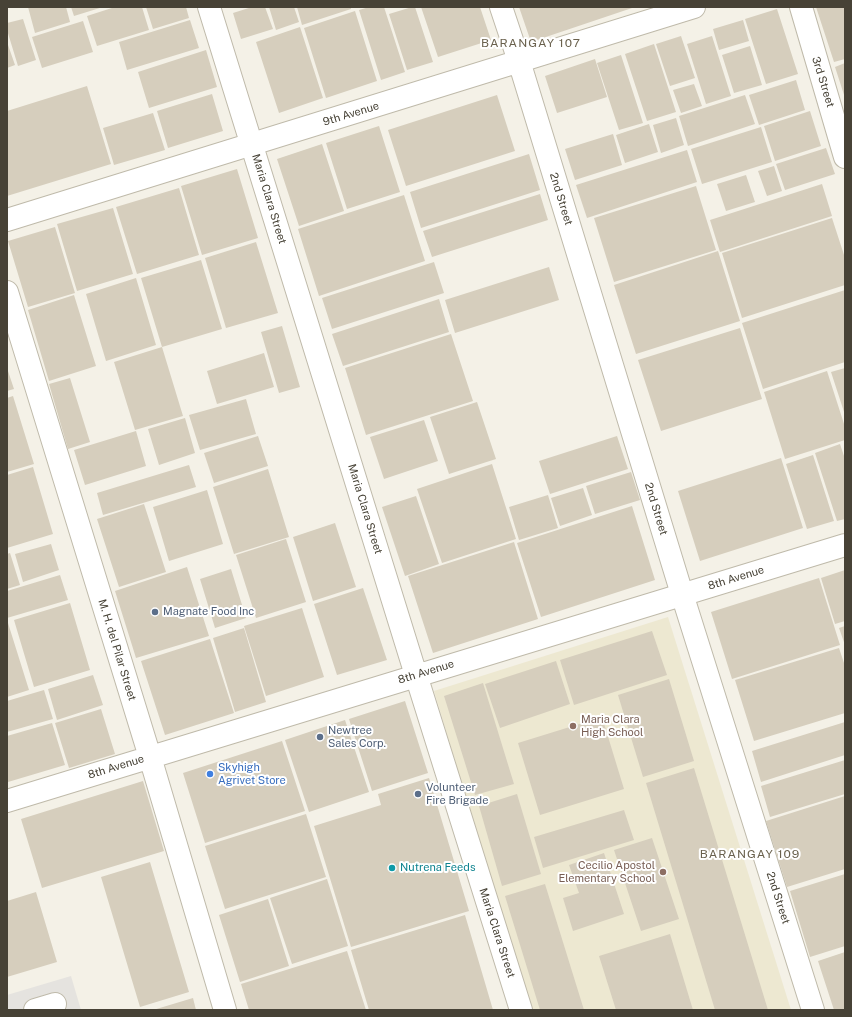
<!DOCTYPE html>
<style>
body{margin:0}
#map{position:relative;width:852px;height:1017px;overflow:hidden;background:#f4f1e7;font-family:"Public Sans",sans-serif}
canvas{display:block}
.frame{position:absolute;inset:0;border:8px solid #474236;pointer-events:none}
</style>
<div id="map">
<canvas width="852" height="1017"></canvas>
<div class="frame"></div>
</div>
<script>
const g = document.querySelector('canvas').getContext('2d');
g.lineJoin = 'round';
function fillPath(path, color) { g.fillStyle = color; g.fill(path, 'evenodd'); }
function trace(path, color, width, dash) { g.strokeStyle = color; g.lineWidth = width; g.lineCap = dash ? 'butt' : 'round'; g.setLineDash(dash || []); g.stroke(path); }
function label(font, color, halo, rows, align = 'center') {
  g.font = font + ' "Public Sans",sans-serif'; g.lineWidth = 4; g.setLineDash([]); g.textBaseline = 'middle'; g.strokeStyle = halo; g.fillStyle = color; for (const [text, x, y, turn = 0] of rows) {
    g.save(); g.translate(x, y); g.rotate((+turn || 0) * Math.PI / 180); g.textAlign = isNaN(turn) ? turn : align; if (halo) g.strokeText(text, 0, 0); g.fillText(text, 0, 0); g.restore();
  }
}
const education = new Path2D(`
 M668,617L791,1010H531L495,895L434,691Z`);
const parking = new Path2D(`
 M71,976L81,1010H7V995Z`);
const building = new Path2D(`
 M28,7H66L70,22L35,33Z
 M71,7H103L74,16Z
 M115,7H142L149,30L97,46L87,16Z
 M146,7H186L189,18L153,29Z
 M252,7H265L273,29L241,39L233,13Z
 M269,7H294L299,22L276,30Z
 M297,7H351V9L302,25Z
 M369,7H384L405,72L381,80L359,10Z
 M412,7H415L433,62L407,70L389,14Z
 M421,7H480L491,40L438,57Z
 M519,7H635L531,42Z
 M816,7H845V59L834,62Z
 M777,9L798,74L766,84L745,19Z
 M355,11L377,81L326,98L304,28Z
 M23,19L36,60L18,66L7,30V23Z
 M190,20L199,48L127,70L119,42Z
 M743,20L749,41L719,50L713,29Z
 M83,21L93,52L42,68L32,37Z
 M300,27L323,98L279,113L256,42Z
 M681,36L695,78L670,86L656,44Z
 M712,36L731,96L706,104L687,44Z
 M7,42L15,65L7,68Z
 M654,44L676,112L647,121L625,54Z
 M750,46L762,85L734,93L722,55Z
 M206,50L217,87L149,108L138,72Z
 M621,55L643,123L619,130L597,63Z
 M595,59L607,97L557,113L545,76Z
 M845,63V98L835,67Z
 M796,80L805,110L759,125L749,95Z
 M694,84L702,106L681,113L673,90Z
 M87,86L111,164L7,196V111Z
 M212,94L223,131L168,148L157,111Z
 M497,95L515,151L406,186L388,130Z
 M745,95L755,124L688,146L679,116Z
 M810,111L821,146L775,161L764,126Z
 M153,113L165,150L114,165L103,128Z
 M676,118L684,145L661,153L653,125Z
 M649,124L658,152L625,163L616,135Z
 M379,126L400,192L347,209L326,143Z
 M761,127L772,162L702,184L691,149Z
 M613,134L622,165L575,180L565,149Z
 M322,144L344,211L299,226L277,159Z
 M826,148L835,174L785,190L776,164Z
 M687,150L697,182L587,218L576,185Z
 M529,154L540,190L421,228L410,192Z
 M774,166L782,191L767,196L758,171Z
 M237,169L258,238L202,255L181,186Z
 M746,175L755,202L726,211L717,184Z
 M822,184L832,216L720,252L710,220Z
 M696,186L716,250L614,282L594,218Z
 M179,188L199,255L137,274L116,207Z
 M540,194L548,220L432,257L423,231Z
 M404,195L425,261L319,296L298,229Z
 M113,208L133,274L77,291L57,224Z
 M832,218L845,258V285L742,318L722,253Z
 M55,227L75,293L28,307L8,241Z
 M256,242L278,313L226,328L205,258Z
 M718,251L740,321L636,354L614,285Z
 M201,260L222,329L162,347L141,278Z
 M434,262L444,293L332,329L322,298Z
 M549,267L559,300L455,333L445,300Z
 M136,278L156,345L106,361L86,294Z
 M845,290V362L763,389L742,323Z
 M74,295L96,366L49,381L28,310Z
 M439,299L449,332L343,366L332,334Z
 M282,326L300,387L279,393L261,332Z
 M740,328L762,399L661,431L638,360Z
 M451,334L473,401L366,435L345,368Z
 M162,347L183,416L135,430L114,362Z
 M264,353L274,387L217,404L207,371Z
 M7,368L14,389L7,391Z
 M845,368V415L831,372Z
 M827,371L845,427V440L785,459L764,392Z
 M70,378L90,442L68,449L49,384Z
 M13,396L34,464L7,472V398Z
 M246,399L256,434L200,450L189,415Z
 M477,402L496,459L449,474L430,417Z
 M185,418L195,453L159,465L148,429Z
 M424,420L438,461L384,479L370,437Z
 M136,431L146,466L85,485L74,450Z
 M258,436L268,466L214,483L204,453Z
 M617,436L628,469L550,494L539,461Z
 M840,444L845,459V519L837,521L815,453Z
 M813,455L834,521L807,529L786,464Z
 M781,458L803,528L700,561L678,491Z
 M492,464L516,539L442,563L417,489Z
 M189,465L196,487L103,515L97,493Z
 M33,467L53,534L7,548V475Z
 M268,469L289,537L234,554L213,487Z
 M631,472L640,500L595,514L586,486Z
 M583,488L592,515L560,526L551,498Z
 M207,490L223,544L169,561L153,507Z
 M548,495L558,528L519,540L509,507Z
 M416,496L439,564L405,576L382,507Z
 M144,504L166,572L119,587L97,519Z
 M632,506L655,580L541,617L517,543Z
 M335,523L356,587L313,601L293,537Z
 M286,539L306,602L256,618L236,555Z
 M514,542L538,619L433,653L408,576Z
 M51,544L59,570L23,582L15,554Z
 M10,553L20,585L7,589V554Z
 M187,567L209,636L136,658L115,591Z
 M231,569L246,618L215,628L200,579Z
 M845,570V621L835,624L821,578Z
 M60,575L68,600L7,618V591Z
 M819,578L840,645L732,679L711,612Z
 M363,588L387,660L337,675L314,604Z
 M70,603L90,670L34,687L14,620Z
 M302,608L324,677L266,696L244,626Z
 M8,623L29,690L7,697V624Z
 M845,626V645L839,628Z
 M244,628L266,702L235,712L213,638Z
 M652,631L667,675L574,705L560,660Z
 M210,639L234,713L165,735L141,661Z
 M839,648L845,666V713L754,741L735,680Z
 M556,661L570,704L500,728L485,684Z
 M93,675L103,705L57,720L48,689Z
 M669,679L694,761L643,777L618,695Z
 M483,683L514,784L475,795L444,696Z
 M44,690L53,719L7,732V701Z
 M405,701L428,773L372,791L349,719Z
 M101,709L115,754L69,768L55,723Z
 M602,717L624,789L540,815L518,743Z
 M345,720L369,792L309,812L285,740Z
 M845,722V755L761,782L752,751Z
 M52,723L65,765L8,782L7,736Z
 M282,741L305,811L205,843L183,773Z
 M845,760V794L770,817L761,786Z
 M694,768L768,1010H715L646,783Z
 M429,778L469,911L351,947L314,826L381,805L378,794Z
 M143,781L164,851L42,888L21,819Z
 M517,794L541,874L502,886L479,806Z
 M845,796V869L787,887L766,821Z
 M624,810L634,840L543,868L534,837Z
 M306,814L326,877L225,909L205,846Z
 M652,838L679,919L641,931L614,850Z
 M604,853L624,914L573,931L563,898L579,893L569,865Z
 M150,862L189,992L140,1007L101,877Z
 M845,874V946L810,957L790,891Z
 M327,879L348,946L292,964L270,898Z
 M545,884L584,1010H540L505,896Z
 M36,892L57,962L7,977V901Z
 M268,899L289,966L240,982L219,915Z
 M465,915L493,1010H369L351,950Z
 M670,934L693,1010H616L599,956Z
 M347,951L366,1010H249L241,984Z
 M845,952V1010H834L818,961Z
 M193,998L196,1010H153Z`);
const minor = new Path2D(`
 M209,7L416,675L521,1010
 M501,7L519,61L682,594L813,1010
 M801,7L845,157
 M7,220L694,7
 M7,292L150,757L225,1010
 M7,801L845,545
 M35,1010L55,1004`);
const markers = [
 [155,612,4,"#5c6f8a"],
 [573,726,4,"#8d6e63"],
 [320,737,4,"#5c6f8a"],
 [210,774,4,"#3f7fe0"],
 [418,794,4,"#5c6f8a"],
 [392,868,4,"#0f9aa8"],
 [663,872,4,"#8d6e63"]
];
const streetNames = [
 ["3rd Street",823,82,73],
 ["9th Avenue",351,114,-17],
 ["Maria Clara Street",269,199,73],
 ["2nd Street",561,199,73],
 ["Maria Clara Street",365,509,73],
 ["2nd Street",656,509,73],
 ["8th Avenue",736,578,-17],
 ["M. H. del Pilar Street",117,650,73],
 ["8th Avenue",426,672,-17],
 ["8th Avenue",116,767,-17],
 ["2nd Street",778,898,72],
 ["Maria Clara Street",497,933,72]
];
const serviceNames = [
 ["Magnate Food Inc",163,612],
 ["Newtree",328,731],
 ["Sales Corp.",328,744],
 ["Volunteer",426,788],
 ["Fire Brigade",426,801]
];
const educationNames = [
 ["Maria Clara",581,720],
 ["High School",581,733],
 ["Cecilio Apostol",655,866,"right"],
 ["Elementary School",655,879,"right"]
];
const shopNames = [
 ["Skyhigh",218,768],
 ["Agrivet Store",218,781]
];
const cultureNames = [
 ["Nutrena Feeds",400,868]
];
const neighbourhoodNames = [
 ["BARANGAY 107",531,43],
 ["BARANGAY 109",750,854]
];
fillPath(education, '#ede8d1');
fillPath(parking, '#e5e3df');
fillPath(building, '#d6cebd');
trace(minor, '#bfbaaa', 24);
trace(minor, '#fff', 22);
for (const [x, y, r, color] of markers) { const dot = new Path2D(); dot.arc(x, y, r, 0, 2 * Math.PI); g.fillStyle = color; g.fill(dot); trace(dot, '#fff', 1.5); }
label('11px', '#474236', '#fff', streetNames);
label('11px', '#4e5e75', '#fff', serviceNames, 'left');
label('11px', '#785e54', '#fff', educationNames, 'left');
label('11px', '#366cbe', '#fff', shopNames, 'left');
label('11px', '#0d838f', '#fff', cultureNames, 'left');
g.letterSpacing = '1px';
label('12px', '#6a614d', '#fff', neighbourhoodNames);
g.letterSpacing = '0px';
</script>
